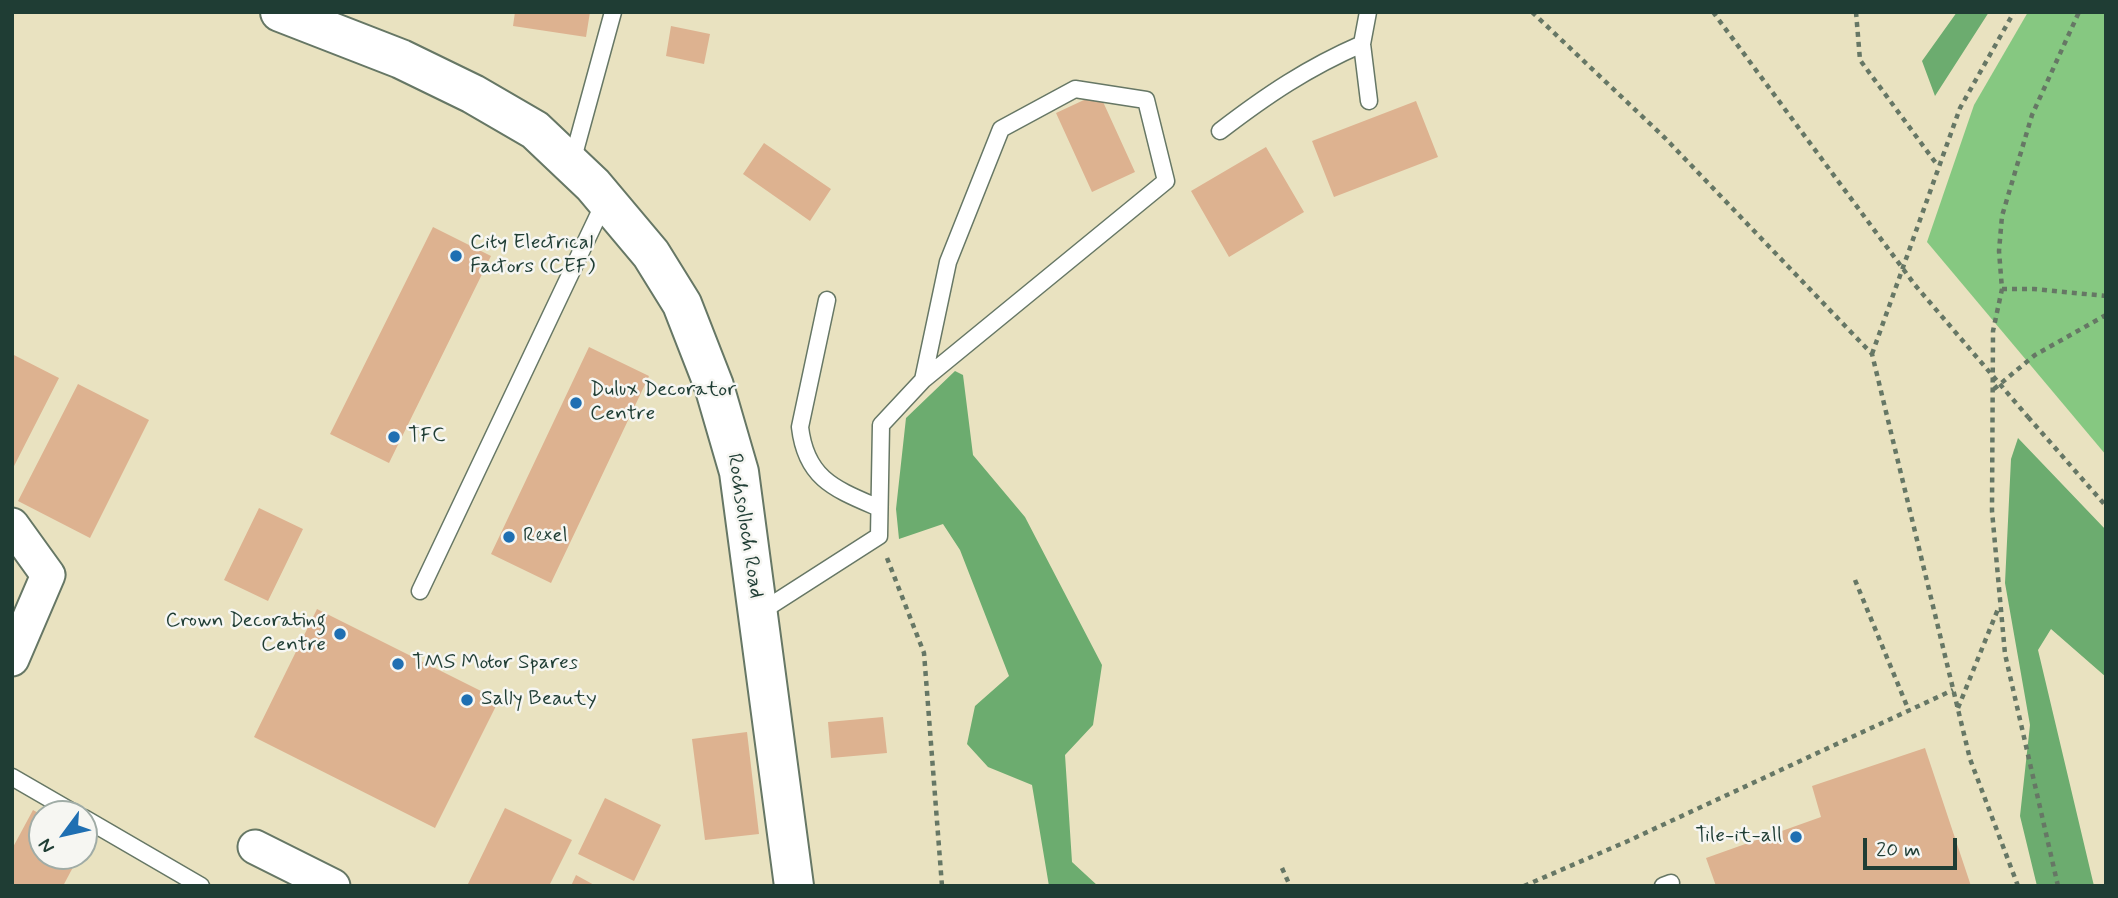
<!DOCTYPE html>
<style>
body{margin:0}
#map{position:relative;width:2118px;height:898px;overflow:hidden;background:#e9e2c0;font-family:Mynerve,sans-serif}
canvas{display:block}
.frame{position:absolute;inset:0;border:14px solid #1f3d34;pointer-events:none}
.north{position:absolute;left:28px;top:800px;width:70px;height:70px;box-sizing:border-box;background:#f6f6f2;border:2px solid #a0aca6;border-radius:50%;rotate:237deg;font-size:19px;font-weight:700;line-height:28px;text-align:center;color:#1f3d34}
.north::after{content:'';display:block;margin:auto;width:24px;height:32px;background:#1f6fb2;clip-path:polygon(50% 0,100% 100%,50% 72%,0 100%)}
.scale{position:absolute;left:1863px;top:838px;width:94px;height:32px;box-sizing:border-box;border:4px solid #1f3d34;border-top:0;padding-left:9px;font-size:21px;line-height:24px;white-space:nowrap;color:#1f3d34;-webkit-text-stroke:5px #f6f6f2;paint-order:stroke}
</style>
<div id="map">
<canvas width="2118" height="898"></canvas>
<div class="frame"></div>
<div class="north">N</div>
<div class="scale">20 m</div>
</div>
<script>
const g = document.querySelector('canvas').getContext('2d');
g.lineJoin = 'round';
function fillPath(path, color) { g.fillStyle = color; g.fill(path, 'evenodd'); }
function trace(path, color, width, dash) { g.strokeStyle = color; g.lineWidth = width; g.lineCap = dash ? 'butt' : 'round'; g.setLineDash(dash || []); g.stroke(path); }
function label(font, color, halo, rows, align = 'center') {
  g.font = font + ' Mynerve,sans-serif'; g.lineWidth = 5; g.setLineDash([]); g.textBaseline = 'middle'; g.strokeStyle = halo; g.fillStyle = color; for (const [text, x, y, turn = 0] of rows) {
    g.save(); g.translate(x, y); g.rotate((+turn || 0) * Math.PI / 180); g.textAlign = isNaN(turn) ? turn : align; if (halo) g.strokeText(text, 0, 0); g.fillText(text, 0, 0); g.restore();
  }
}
const green = new Path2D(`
 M2028,12H2106V455L1927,242L1974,105Z`);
const forest = new Path2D(`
 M1957,12H1989L1935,96L1922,61Z
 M955,371L963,375L973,455L1025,517L1102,665L1093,725L1065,755L1072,862L1098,886H1049L1032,785L988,767L967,744L975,706L1009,676L960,550L943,524L899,539L896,509L906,418Z
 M2018,438L2106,530V677L2051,629L2038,650L2094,886H2037L2020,816L2030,725L2005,583L2011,459Z`);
const building = new Path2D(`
 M515,12H590L586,37L513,26Z
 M671,26L710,34L704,64L666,56Z
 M1099,93L1135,172L1092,192L1056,113Z
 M1416,101L1438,157L1334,197L1312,141Z
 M764,143L831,189L810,221L743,174Z
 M1266,147L1304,212L1229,257L1191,191Z
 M433,227L491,256L389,463L330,434Z
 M589,347L649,376L551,583L491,554Z
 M12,354L59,378L12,470Z
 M78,384L149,420L90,538L18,501Z
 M259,508L303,529L268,601L224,580Z
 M317,609L499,700L435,828L254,737Z
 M883,717L887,753L831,758L828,722Z
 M747,732L759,834L705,840L692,739Z
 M1925,748L1971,886H1716L1706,858L1821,817L1812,786Z
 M605,798L661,825L634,881L578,854Z
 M505,808L572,840L549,886H467Z
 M33,810L42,815V856H79L63,886H12V849Z
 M576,875L596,886H571Z`);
const path = new Path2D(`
 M1532,12L1665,138L1872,354L1970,759L2018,886
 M1856,12L1860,60L1938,166
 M2002,289H2034L2106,296
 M1872,354L1960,108L2014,12
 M1994,389L2035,355L2106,315
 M2028,417L2106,506
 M887,558L924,653L942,886
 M1855,580L1909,711
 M1958,708L1998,609
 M1282,868L1290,886
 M1524,886L1628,841L1953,690
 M2058,886L2005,654L1992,511L1993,331L2002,289L1999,251L2002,216L2032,115L2079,12`);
const lane = new Path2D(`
 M1368,12L1362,44L1369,101
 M1220,131C1267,95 1307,68 1362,44
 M572,162L613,12
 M827,300L800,427C806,479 835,489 879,508
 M420,591L605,201
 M759,613L879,536L881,425L923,380L1166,181L1146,100L1075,89L1001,129L948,262L923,380
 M12,777L76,814
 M84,818L201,886
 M1663,886L1671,883`);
const street = new Path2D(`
 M12,525L48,575L12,659
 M255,847L333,886`);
const secondary = new Path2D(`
 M280,12L401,59L473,94L535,130L593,185L651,254L682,304L714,386L739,472L794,886`);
const pathBridge = new Path2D(`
 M1713,12L1915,285L2028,417`);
const markers = [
 [456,256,7,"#1f6fb2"],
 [576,403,7,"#1f6fb2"],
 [394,437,7,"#1f6fb2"],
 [509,537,7,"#1f6fb2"],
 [340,634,7,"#1f6fb2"],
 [398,664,7,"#1f6fb2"],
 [467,700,7,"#1f6fb2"],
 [1796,837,7,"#1f6fb2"]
];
const poiNames = [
 ["City Electrical",470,244],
 ["Factors (CEF)",470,268],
 ["Dulux Decorator",590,391],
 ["Centre",590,415],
 ["TFC",408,437],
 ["Rexel",523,537],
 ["Crown Decorating",326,622,"right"],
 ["Centre",326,646,"right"],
 ["TMS Motor Spares",412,664],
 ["Sally Beauty",481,700],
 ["Tile-it-all",1782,837,"right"]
];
const streetNames = [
 ["Rochsolloch Road",744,526,81]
];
fillPath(green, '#86c881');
fillPath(forest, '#6cac6f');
fillPath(building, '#ddb290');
trace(lane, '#667765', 19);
trace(street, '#667765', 37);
trace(secondary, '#667765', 42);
trace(path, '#667765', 4.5, [5, 5]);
trace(lane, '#fff', 16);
trace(street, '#fff', 33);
trace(secondary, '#fff', 38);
trace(pathBridge, '#667765', 4.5, [5, 5]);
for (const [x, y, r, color] of markers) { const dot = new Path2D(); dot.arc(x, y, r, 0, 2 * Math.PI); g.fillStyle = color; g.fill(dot); trace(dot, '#f6f6f2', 2.5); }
label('21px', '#1f3d34', '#f6f6f2', poiNames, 'left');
label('21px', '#1f3d34', '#f6f6f2', streetNames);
</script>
